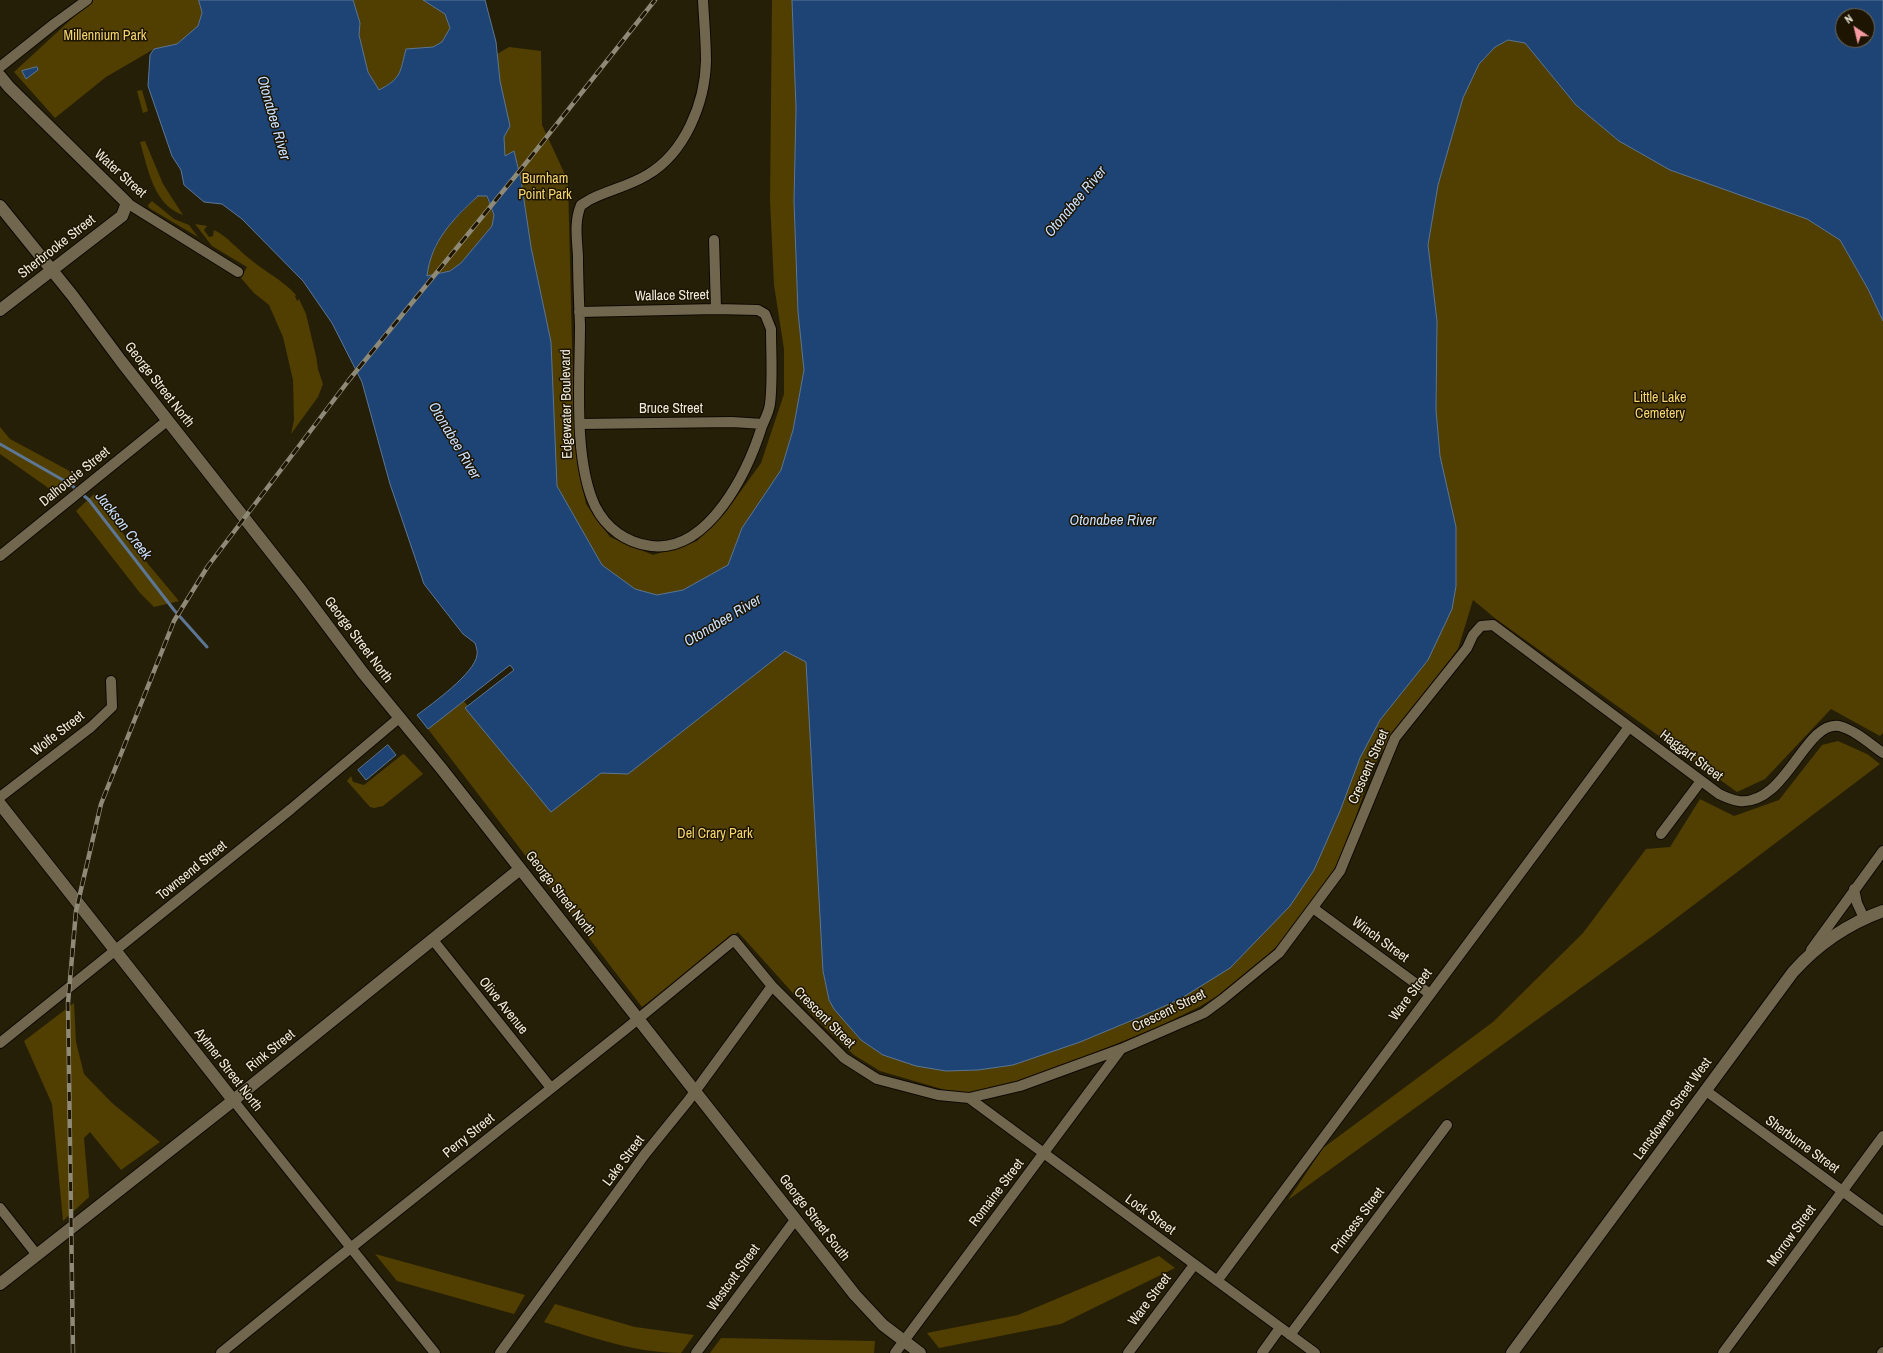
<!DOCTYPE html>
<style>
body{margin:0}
#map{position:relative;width:1883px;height:1353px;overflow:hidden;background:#261f08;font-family:"Archivo Narrow",sans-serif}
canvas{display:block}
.north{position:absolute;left:1835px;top:8px;width:40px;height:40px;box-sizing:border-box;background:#1d1501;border:1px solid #716a59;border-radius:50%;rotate:325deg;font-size:11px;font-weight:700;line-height:16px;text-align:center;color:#efeadc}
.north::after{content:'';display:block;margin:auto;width:14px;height:18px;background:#f49aa0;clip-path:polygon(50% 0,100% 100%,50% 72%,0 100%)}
</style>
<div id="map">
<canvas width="1883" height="1353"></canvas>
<div class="north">N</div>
</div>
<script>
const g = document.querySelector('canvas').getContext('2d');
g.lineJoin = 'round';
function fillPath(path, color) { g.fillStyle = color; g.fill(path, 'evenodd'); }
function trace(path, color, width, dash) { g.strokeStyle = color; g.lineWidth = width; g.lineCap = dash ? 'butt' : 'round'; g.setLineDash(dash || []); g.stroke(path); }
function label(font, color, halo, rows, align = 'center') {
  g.font = font + ' "Archivo Narrow",sans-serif'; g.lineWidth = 3; g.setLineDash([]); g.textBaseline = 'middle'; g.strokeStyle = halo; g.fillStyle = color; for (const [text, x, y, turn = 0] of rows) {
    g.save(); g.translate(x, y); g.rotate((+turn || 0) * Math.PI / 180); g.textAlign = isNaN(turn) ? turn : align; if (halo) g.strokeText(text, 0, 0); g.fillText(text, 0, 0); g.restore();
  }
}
const green = new Path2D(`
 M92,0H199L202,13L198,26L177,44L154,49L106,77L55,118L14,72Z
 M353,0H423L445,14L450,28L442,42L433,47L406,49C400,73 402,77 379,90L368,72L359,35L360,23Z
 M772,0H792L796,108L794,201L798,312L804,370L793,430L781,470L742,528L728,565L683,590L657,595L634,589L602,565L557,486L551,342L531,247L521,180L514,152L505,156L497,54L509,47L541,51L542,125L568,181L574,424L578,466L586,504L610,537L653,555L697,541L725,513L761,463L784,394V349L774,285L770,200Z
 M1508,40L1525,43L1576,105L1619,141L1670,170L1807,219L1840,240L1868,289L1883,321V733L1880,736L1831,709L1765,779L1737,792L1496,619L1473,600L1458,649L1391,737L1372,769L1356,816L1336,866L1314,903L1285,938L1243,980L1199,1007L1158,1027L1022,1082L980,1093L952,1092L880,1071L854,1055L817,1020L738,932L642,1007L428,729L463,700L551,811L601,773H628L785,651L806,662L823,971L829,1001L947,1071L978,1070L1013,1065L1080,1042L1140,1017L1180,999L1314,870L1340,811L1360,758L1380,720L1428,660L1440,456L1436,410L1437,321L1428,245L1438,185L1463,98L1479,64L1495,47Z
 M142,90L148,111L143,113L137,91Z
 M145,141L163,184L183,215C153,205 148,168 140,142Z
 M478,196H486L494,215L492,226L461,263L450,271L426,277L429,261L444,230Z
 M152,201L174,219L189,225L198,237L149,208L148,205Z
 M195,224L207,226L204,230L209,237L213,236L214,230C228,237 237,249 250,259C265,272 283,280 296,295L295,296L297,301L299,299L306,314L316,356L318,369L323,384L318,397L291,434L294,420L293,380L283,337L269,305L254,293L241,278L247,267L212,246Z
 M0,427L10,439L77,475L54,496L47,487L0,454Z
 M94,494L128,540L179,601L154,607L140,593L76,511Z
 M1838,741L1867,754L1880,764L1654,935L1288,1200L1323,1148L1493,1022L1583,933L1646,849L1670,847L1700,799L1734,816L1779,800L1822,745Z
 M403,754L405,755L423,774L383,806L374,808L370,807L347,781L351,776L353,782L364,785Z
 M74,1003L76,1042L84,1074L112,1103L160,1142L121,1170L90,1132L84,1138L89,1197L63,1221L52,1104L24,1041Z
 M375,1254L525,1295L514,1314L397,1281Z
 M1159,1256L1175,1268L1061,1324L939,1348L927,1333L1018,1315Z
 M555,1304L635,1327L694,1335L681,1353C634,1353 588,1336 544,1322Z
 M721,1338L875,1341L874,1353H710Z`);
const water = new Path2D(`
 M199,0H353L360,23L359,35L368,72L379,90C402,78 400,72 406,49L433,47L442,42L450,28L445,14L423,0H485L496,42L500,81L510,126L504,137L505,156L514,151L521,180L531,247L551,342L557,486L602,565L635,589L657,595L683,590L728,565L742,528L781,470L793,430L804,370L798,312L794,201L796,108L792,0H1883V321L1868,289L1840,240L1807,219L1670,170L1619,141L1576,105L1525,43L1508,40L1495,47L1479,64L1463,98L1438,185L1428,245L1437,321L1436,410L1440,456L1456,527V586L1452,609L1428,660L1380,720L1360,758L1340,811L1314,870L1290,906L1230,968L1180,999L1140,1017L1080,1042L1013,1065L978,1070L946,1071L916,1066L883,1055L861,1040L834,1009L829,1000L823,971L806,662L785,651L628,774L601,773L551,812L465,708L514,670L510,665L428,729L417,715C432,704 475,673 477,655C478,652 476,646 475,643L463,634L424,584L390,484L362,382L332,323L303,281L242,219L222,204L204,202L184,185L181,170L172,156L148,86L150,55L154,49L177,44L198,26L202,13ZM1843,16H1867V40H1843ZM478,196H487L494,215L492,226L461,263L450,271L427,276C431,241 453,219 478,196Z
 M37,67L38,70L26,79L22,71Z
 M388,745L396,755L366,780L358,770Z`);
const stream = new Path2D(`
 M0,444L70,484L89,500L174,610L207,647`);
const street = new Path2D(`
 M0,67L54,24L87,0
 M127,203L238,272
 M714,240L716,309
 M579,312L716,309L758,310L765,314L771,329C771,354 773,380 770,404C769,412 765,419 762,426C748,471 709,553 651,546C626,543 606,528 595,506C573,459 580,377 580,325C579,302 578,279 578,256C577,239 574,221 581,205C585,203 587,201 591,199C609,190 629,186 647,175C685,153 705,103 706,61C706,41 704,20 703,0
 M580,424L732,422L763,424
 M0,556L168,420
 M0,797L91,727L112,707L111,681
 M1661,834L1701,781
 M1854,889L1857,903L1864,918
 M1313,908L1430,994
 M433,940L551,1088
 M1811,950L1883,851
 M0,1043L291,809L399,718
 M1705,1090L1883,1221
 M969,1098L1315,1353
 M233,1100L435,1353
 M0,1208L37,1255
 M1217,1281L1629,727
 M1290,1335L1447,1125
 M221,1353L328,1266L627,1028L734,940L772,986L844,1058L877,1079L938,1095L969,1098L1020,1086L1121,1049L1204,1013L1223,999L1279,953L1340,871L1395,738L1467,648L1473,635L1481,626L1493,625L1719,794C1725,797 1732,800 1739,801C1786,806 1805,720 1839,726C1855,730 1870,744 1883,753
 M500,1353L645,1154L688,1101L772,986
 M696,1353L795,1220
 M895,1353L1121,1049
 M1128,1353L1194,1265
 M1262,1353L1280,1328
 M1723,1353L1883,1136
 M1882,1353L1883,1352`);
const secondary = new Path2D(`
 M0,76L9,87L127,203L122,216L0,310
 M0,206L72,295L121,361L300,589L363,673L441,768L855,1295L883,1325L920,1353
 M0,804L233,1100
 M0,1284L225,1107L520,869
 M1512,1353L1793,972C1818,944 1847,924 1883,911`);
const rail = new Path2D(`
 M73,1353L68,1003L76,911L101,804L174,621L208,566L349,380L526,163L655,0`);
const parkNames = [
 ["Millennium Park",105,36],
 ["Burnham",545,179],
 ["Point Park",545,195],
 ["Little Lake",1660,398],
 ["Cemetery",1660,414],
 ["Del Crary Park",715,834]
];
const streetNames = [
 ["Water Street",120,174,42],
 ["Sherbrooke Street",57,247,-38],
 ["Wallace Street",672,296,-1],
 ["George Street North",159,385,52],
 ["Edgewater Boulevard",567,404,-91],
 ["Bruce Street",671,409],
 ["Dalhousie Street",75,477,-39],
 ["George Street North",358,640,53],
 ["Wolfe Street",58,734,-38],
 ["Haggart Street",1691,756,37],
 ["Crescent Street",1369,767,-66],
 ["Townsend Street",192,871,-39],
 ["George Street North",560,894,52],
 ["Winch Street",1380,940,36],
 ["Ware Street",1411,995,-53],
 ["Olive Avenue",503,1006,51],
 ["Crescent Street",1169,1011,-26],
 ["Crescent Street",824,1018,45],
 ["Rink Street",271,1051,-39],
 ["Aylmer Street North",228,1070,52],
 ["Lansdowne Street West",1673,1109,-54],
 ["Perry Street",469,1136,-39],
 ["Sherburne Street",1802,1145,36],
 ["Lake Street",624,1161,-53],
 ["Romaine Street",997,1193,-53],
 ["Lock Street",1150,1215,36],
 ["George Street South",814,1218,52],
 ["Princess Street",1358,1221,-53],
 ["Morrow Street",1792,1236,-54],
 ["Westcott Street",734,1278,-54],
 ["Ware Street",1150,1300,-53]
];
const waterNames = [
 ["Otonabee River",273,118,74],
 ["Otonabee River",1076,202,-50],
 ["Otonabee River",454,441,59],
 ["Otonabee River",1113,521],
 ["Jackson Creek",123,526,52],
 ["Otonabee River",723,621,-31]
];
fillPath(green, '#503f01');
fillPath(water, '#1d4475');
trace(water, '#5c7694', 1);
trace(stream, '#5c7694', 3);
trace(street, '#0f0800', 12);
trace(secondary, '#0f0800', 14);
trace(street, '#70674e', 10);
trace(secondary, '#70674e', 12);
trace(rail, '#8f8977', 4.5);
trace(rail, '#1d1501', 3, [9]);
label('14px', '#f7d671', '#1d1501', parkNames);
label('14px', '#efeadc', '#1d1501', streetNames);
label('italic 15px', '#c7dffe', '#1d1501', waterNames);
</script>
